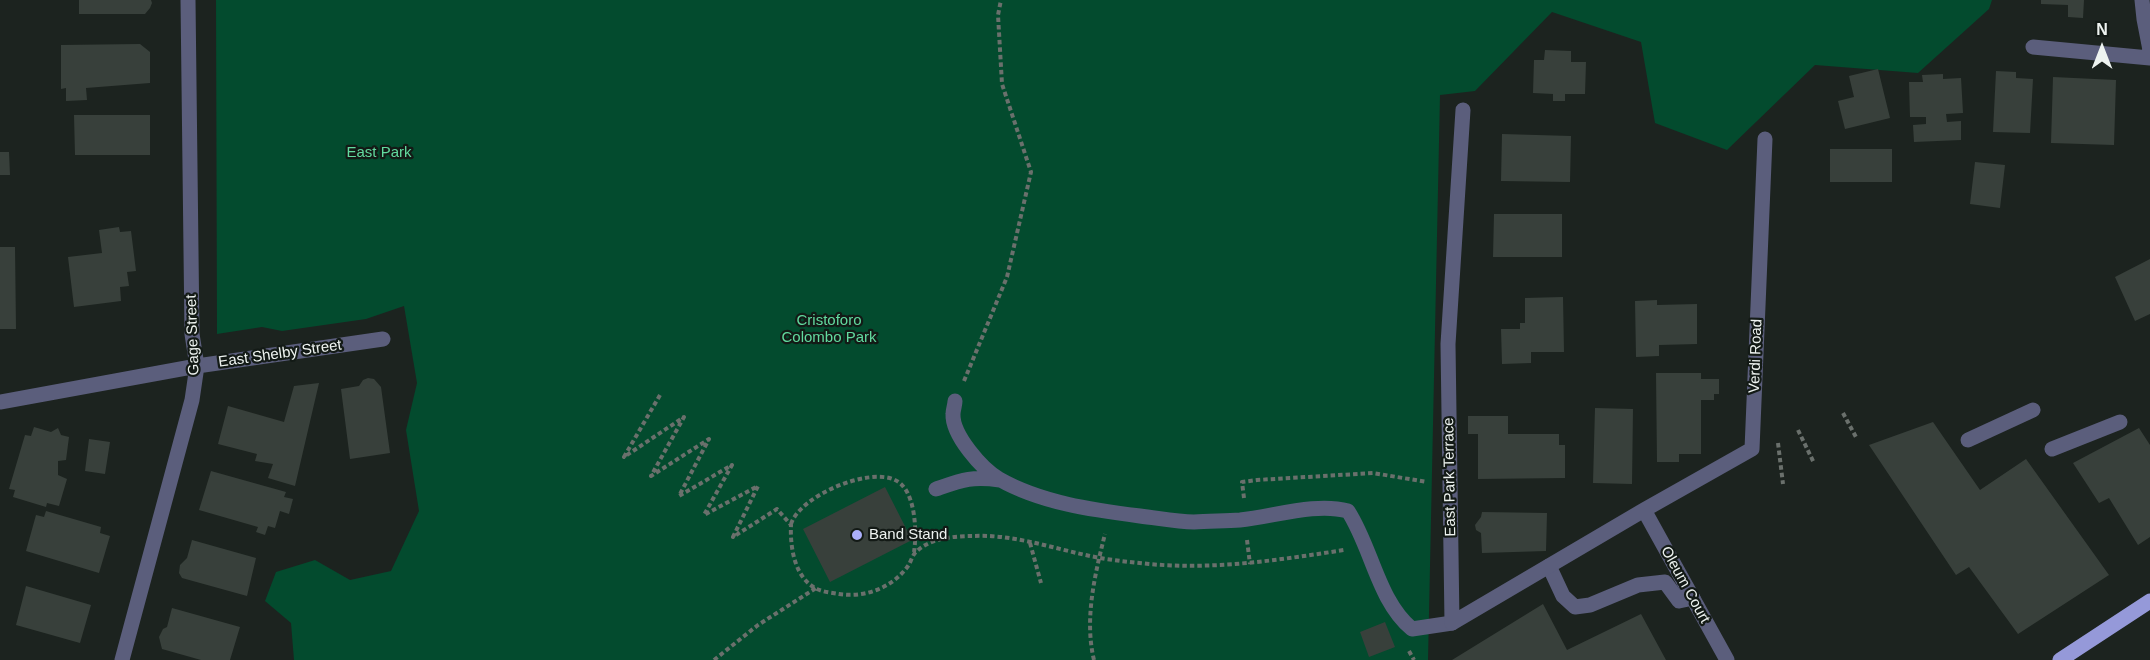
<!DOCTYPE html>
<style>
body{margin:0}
#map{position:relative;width:2150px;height:660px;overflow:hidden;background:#1c231f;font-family:Arial,sans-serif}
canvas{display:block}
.north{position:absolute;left:2072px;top:18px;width:60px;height:60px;-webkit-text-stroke:4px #131a16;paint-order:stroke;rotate:0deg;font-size:16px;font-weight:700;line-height:24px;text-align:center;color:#eef3f0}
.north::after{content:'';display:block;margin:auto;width:21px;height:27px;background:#eef3f0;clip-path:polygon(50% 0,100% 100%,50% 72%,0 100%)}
</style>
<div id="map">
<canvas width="2150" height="660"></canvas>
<div class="north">N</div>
</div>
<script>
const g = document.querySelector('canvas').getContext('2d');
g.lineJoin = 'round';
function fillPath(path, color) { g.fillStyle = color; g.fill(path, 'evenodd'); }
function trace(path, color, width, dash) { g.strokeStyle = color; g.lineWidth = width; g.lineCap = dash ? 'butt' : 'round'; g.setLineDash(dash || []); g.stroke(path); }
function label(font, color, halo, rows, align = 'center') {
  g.font = font + ' Arial,sans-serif'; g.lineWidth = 4.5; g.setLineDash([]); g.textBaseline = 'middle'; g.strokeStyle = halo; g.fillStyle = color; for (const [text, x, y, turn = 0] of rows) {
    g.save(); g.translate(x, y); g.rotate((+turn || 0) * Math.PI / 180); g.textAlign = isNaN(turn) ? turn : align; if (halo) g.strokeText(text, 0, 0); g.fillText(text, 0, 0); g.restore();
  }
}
const green = new Path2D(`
 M216,0H1992L1989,9L1918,73L1815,65L1727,150L1655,123L1641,42L1552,12L1475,91L1440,95L1428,660H294L291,623L265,601L276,572L315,560L350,580L391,571L419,511L406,430L417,383L404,306L366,319L282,331L262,327L217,334Z`);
const building = new Path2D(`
 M79,0H151L152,3L150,8L145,14H79Z
 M2041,0H2084L2083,18L2068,17V5L2041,4Z
 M140,44L150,52V83L86,88L87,100L66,101V88L61,89V45Z
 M1545,50L1571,51V62H1586L1585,94H1565V101H1553V94L1533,93L1534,60H1544Z
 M1878,69L1890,118L1845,129L1838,101L1854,97L1849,76Z
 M1996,71L2016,72V78L2033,79L2030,133L1993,132Z
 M1943,74V79L1961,78L1963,113L1946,114L1947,122L1961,121V140L1914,142L1913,125L1926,124V117H1910L1909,82H1923L1922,75Z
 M2053,77L2116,80L2114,145L2051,143Z
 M74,115H150V155H75Z
 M1502,134L1571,136L1570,182L1501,181Z
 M1830,149H1892V182H1830Z
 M0,152H9L10,175H0Z
 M1975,162L2005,165L2000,208L1970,204Z
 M1494,214H1562V257H1493Z
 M119,227L120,232L131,231L136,271L127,272L129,286L120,287L121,301L74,307L68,257L102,253L99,230Z
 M0,247H15L16,329H0Z
 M2150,259V314L2135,321L2115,277Z
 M1563,297L1564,352H1531V363L1502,364L1501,329H1520V323H1525V298Z
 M1657,300V305L1697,304V344L1659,345V356L1636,357L1635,301Z
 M1656,373H1701V379H1719V394H1714V400H1701V454H1679V462H1657Z
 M368,378L374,379L381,387L390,453L350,459L341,389L359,386L363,380Z
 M319,383L295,486L268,478L273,464L255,461L257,454L218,444L228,406L284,422L294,386Z
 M1595,408L1633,409L1632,484L1593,483Z
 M1468,416H1508V434H1559V445H1565V478L1478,479V434H1468Z
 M1933,422L1980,490L2026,459L2109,575L2018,634L1969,567L1956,575L1869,445Z
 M34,427L51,432L58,428L61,435L69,437L66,460L58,461V475L67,479L59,506L47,503L46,507L13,497L15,490L9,489L25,435L31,436Z
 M2139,428L2150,445V537L2138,545L2109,498L2099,503L2073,463Z
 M89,439L110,442L105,474L85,471Z
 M211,471L286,492L284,497L293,499L289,514L280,511L275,528L268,526L265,535L256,532L258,527L199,510Z
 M885,487L912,540L830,582L803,529Z
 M46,511L101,527L100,533L110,536L99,573L26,551L36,515L44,517Z
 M1482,512L1547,513L1546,551L1482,553L1481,533L1476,530L1475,525L1481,517Z
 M192,540L256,558L247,596L182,578L179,573L180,565L187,558Z
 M26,586L91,605L80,643L16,625Z
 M1543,604L1567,650L1641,614L1666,660H1452Z
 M172,608L240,627L230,660H201L162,649L159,637L163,629L167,627Z
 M1385,622L1395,647L1369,657L1360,632Z`);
const path = new Path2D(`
 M964,381L1007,277L1031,172L1002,84L998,15L1001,0
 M660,395L624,457L684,417L651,476L709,439L679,496L732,465L704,515L758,486L733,537L777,509L791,525C790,546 794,578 817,589C823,592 833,593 839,594C865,598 892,588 908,566C911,562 912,555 917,551C931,538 955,536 973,536C1012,534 1052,548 1090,556C1109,560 1129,562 1149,564C1214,570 1279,560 1344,550
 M1843,413L1857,439
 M1798,430L1814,463
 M1778,443L1783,484
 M1244,498L1242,482L1257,480L1373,473L1427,482
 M791,524C800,496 868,467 895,480C916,489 917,533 914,552
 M1247,540L1250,564
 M1030,543L1041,583
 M1409,651L1414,660
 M714,660L758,625L816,588
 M1094,660C1084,619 1095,574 1105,534`);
const service = new Path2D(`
 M955,401C955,405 953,410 953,414C952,435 982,469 999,479C1041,503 1093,510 1140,516C1158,518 1176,522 1194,522C1209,521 1225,521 1240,520C1273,517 1315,502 1348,511C1372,548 1378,601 1412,629L1452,623
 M1968,440L2033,410
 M2052,449L2120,422
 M936,489C962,480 971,476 1000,480
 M1549,566L1563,596L1575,607L1590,605L1638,585L1665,582L1679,601L1693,598`);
const minor = new Path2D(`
 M2142,0L2144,19L2150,50
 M2033,47L2150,58
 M1463,110L1448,344L1452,623L1644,510L1752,449L1765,139
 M0,402L197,366L383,339
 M1644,510L1727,660
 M122,660L192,400L197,366L192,334L188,0`);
const primary = new Path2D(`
 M2060,660L2150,601`);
const markers = [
 [857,535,6,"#abaffb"]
];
const parkNames = [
 ["East Park",379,153],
 ["Cristoforo",829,321],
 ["Colombo Park",829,338]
];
const streetNames = [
 ["Gage Street",193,335,-92],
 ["East Shelby Street",280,354,-8],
 ["Verdi Road",1756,356,-88],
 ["East Park Terrace",1450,477,-91],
 ["Oleum Court",1685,585,61]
];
const poiNames = [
 ["Band Stand",869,535]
];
fillPath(green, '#034b2e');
fillPath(building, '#38403b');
trace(path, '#6a706c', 4, [4.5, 3]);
trace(service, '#5b5e7c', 15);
trace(minor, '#5b5e7c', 15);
trace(primary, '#9599d9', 15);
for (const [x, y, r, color] of markers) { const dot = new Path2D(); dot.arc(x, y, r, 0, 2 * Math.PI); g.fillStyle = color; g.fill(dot); trace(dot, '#131a16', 2); }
label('15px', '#62da9f', '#131a16', parkNames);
label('15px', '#eef3f0', '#131a16', streetNames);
label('15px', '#eef3f0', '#131a16', poiNames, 'left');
</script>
